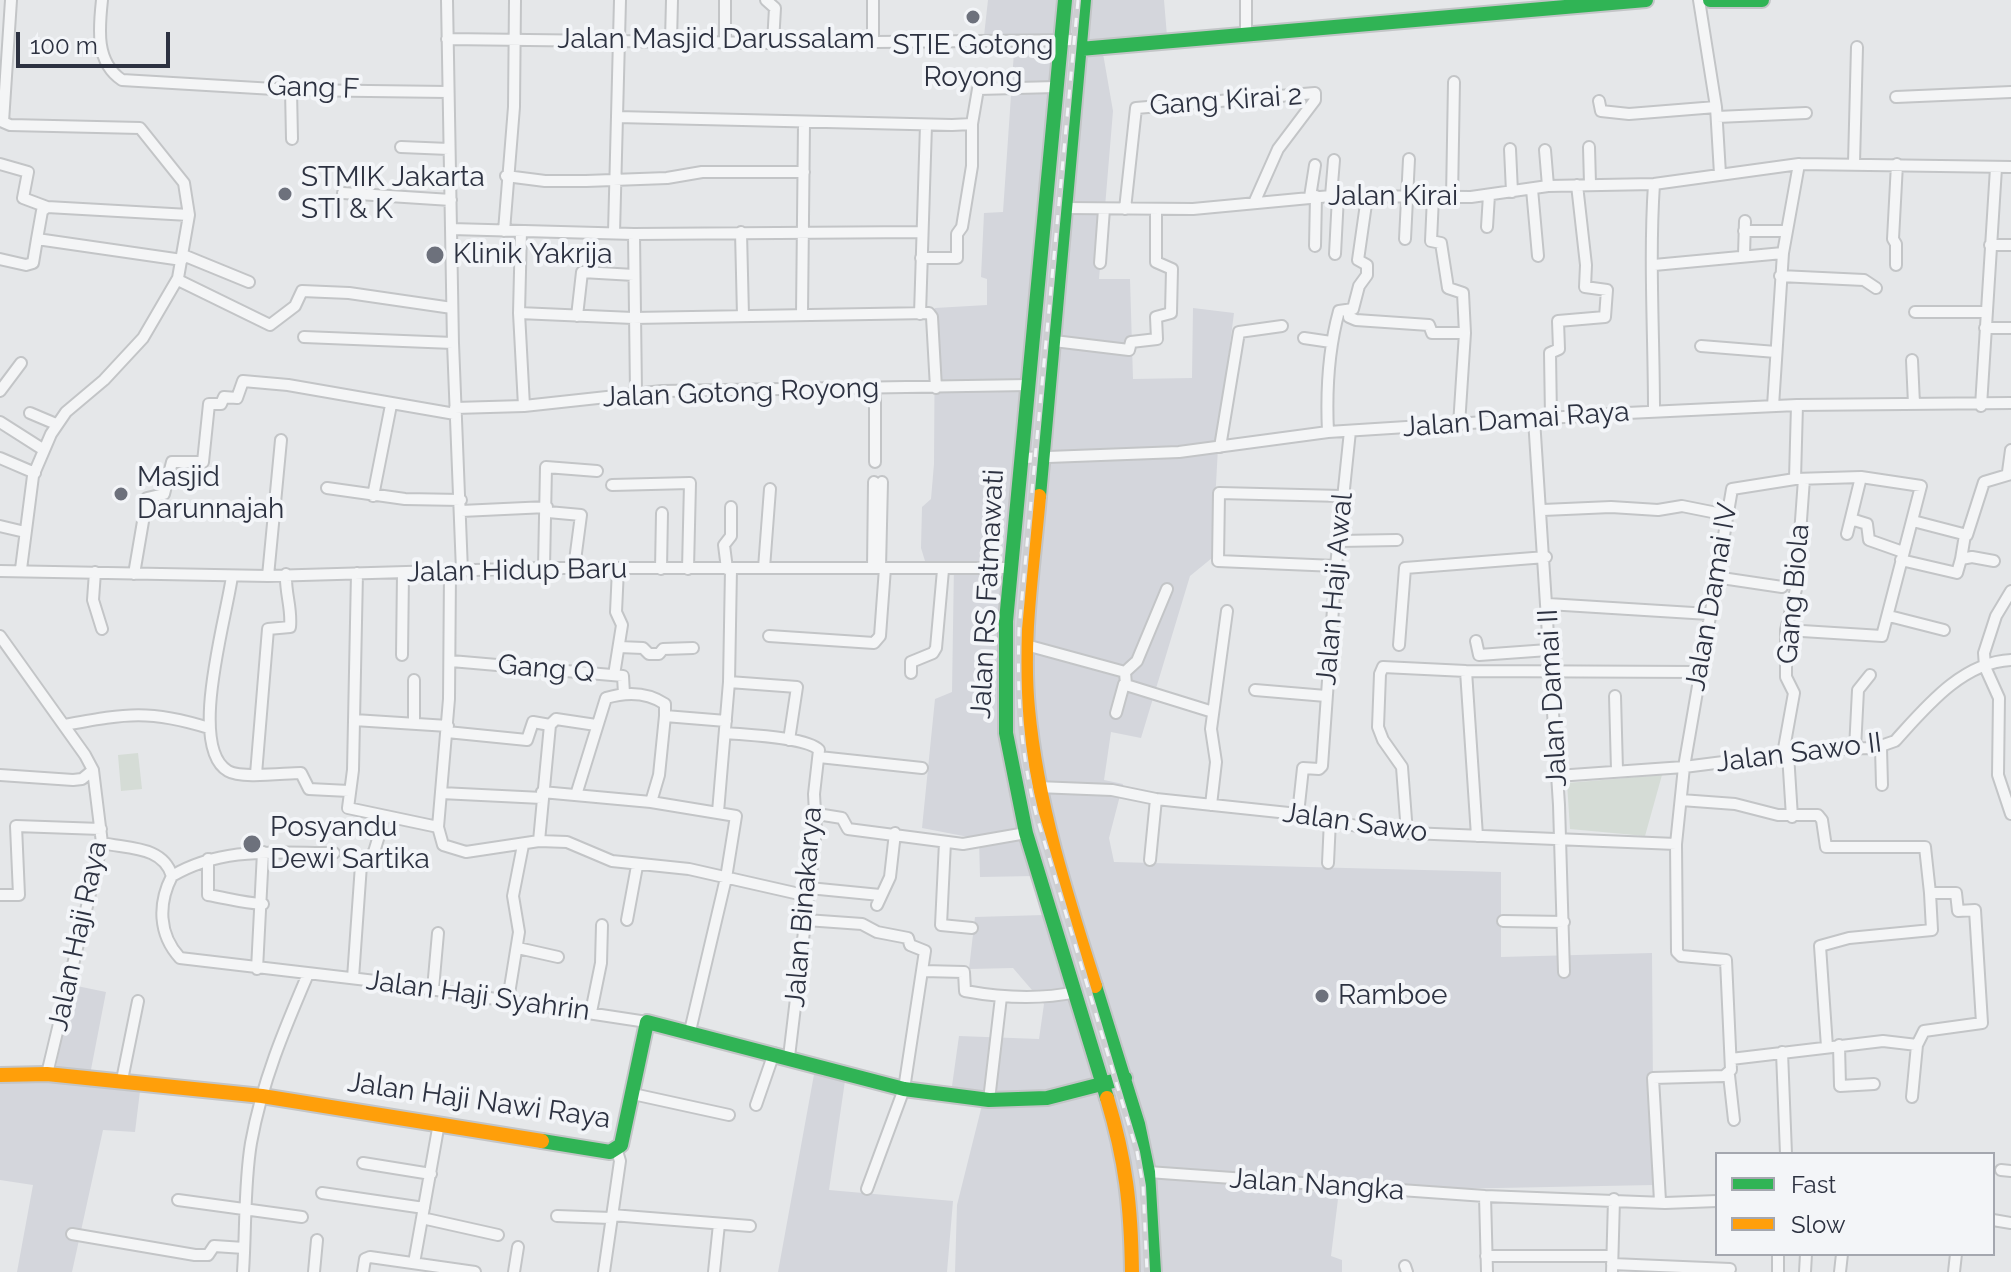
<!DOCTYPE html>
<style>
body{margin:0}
#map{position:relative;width:2011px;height:1272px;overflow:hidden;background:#e5e7e9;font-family:Raleway,sans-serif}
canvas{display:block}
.legend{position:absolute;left:1715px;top:1152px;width:280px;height:104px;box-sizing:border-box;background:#f3f5f8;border:2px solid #a4a7af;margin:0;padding:10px 14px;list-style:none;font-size:24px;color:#2d3241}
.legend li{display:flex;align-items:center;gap:16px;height:40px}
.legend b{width:40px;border:2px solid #a4a7af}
.scale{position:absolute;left:16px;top:32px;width:154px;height:36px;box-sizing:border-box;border:4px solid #2d3241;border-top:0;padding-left:10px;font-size:24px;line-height:28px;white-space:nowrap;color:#2d3241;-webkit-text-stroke:6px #f3f5f8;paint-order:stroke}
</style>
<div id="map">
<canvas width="2011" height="1272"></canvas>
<ul class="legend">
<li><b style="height:10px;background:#30b455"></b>Fast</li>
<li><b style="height:10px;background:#ff9f0a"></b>Slow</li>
</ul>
<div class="scale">100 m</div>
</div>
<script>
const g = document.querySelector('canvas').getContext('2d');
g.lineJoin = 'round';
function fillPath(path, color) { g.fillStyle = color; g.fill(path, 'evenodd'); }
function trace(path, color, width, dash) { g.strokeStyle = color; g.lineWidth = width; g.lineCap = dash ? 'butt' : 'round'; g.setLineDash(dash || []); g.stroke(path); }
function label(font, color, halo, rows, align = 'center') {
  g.font = font + ' Raleway,sans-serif'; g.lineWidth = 8; g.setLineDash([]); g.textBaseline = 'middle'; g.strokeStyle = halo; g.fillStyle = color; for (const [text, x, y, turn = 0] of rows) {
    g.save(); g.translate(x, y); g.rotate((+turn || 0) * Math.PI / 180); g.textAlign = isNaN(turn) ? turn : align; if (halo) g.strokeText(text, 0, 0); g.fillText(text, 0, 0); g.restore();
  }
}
const built = new Path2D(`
 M988,0H1164L1167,36L1101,42L1113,111L1099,279H1130L1133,379L1192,378L1193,308L1234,313L1219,429L1212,558L1190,576L1141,738L1111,732L1104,780L1123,784L1109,838L1114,862L1501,872V957L1652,953L1653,1092L1661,1175L1654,1185L1339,1191L1331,1256L1342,1260V1272H955L957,1205L984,1097L952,1086L959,1036L1039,1039L1044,1004L1013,968L969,969L975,917L1044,915L1035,876L980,877L979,839L922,828L935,699L952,692L954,564L925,561L921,548L922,507L931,499L934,464L935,308L987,305V279L981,277L984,213L1003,212L1015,37L984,36Z
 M72,985L106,992L88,1085L140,1091L135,1132L103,1130L72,1272H17L33,1185L0,1180V1079L53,1082Z
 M815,1069L846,1074L829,1190L953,1201L947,1272H778Z`);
const green = new Path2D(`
 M138,753L142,789L121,791L118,755Z
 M1662,775L1645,836L1570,829L1567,783Z`);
const street = new Path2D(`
 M11,0L3,122L10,125L140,128L184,183L189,215L178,278L143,338L104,380L66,412L51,434L33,476L21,569
 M102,0C99,28 95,62 122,80L291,90L448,92
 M447,0L453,343L462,571
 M766,0L775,8L773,43
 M873,0V42
 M1699,0L1716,107L1720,174
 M1246,35V0
 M447,39L773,43L1081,40
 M671,41L672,0
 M725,42V0
 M291,90L292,139
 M1896,97L2011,92
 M1599,101L1601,111L1629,114L1716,107
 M617,117L952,125L972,124L978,89L1056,87
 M1717,117L1806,113
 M401,147L449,149
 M1589,147L1590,184
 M1510,149L1512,192
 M1545,150L1548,186
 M1854,163L1857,47
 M0,164L28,172L23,198L47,207
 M506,176L545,181H586L667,178L702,172H804
 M1654,184C1649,259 1654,335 1654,411
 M1532,189L1538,256
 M343,193L451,200
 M1331,196L1334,160
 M1310,197L1315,165
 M1433,197L1431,241L1441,243L1448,288L1463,293L1465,333L1459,425
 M1452,198L1454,82
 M1066,208L1193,209L1331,196L1471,197L1548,186L1654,184L1799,164L2011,167
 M1125,209L1136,108L1315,93V100L1278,149L1254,203
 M1487,227L1489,195
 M451,229L634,234L921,232
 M504,231L514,107L515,0
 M521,231L519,313L524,406
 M1744,231H1786
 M741,232L743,316
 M614,233L620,0
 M634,234L636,393
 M1405,239L1409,159
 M1990,245H2011
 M1315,246L1316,196
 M1335,254L1338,196
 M183,255L249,282
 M1744,255L1745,221
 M921,258H957V234L962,227L972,166V124
 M0,259L26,265L33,263L37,239
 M182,260L37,239L42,211L47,207L189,215
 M1100,263L1104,209
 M1654,265L1783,253
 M1896,265V244L1893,239L1897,164
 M1780,276L1864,280L1876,288
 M178,280L270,325L295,306L302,291L349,293L452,308
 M1349,311V317L1356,320L1429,325L1432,333H1465
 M1915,312H1986
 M519,313L633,318L929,313L932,317L936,388
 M802,314L804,124
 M920,314L926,125
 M577,316L582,272L634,275
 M1985,328H2011
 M304,337L453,343
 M1304,338L1331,342
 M1054,341L1129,350L1131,342L1157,339L1156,317L1171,313L1172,269L1156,262V210
 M1701,346L1776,352
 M1912,360L1914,404
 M0,391L21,363
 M1773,406L1783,253L1799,164
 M1981,406L1996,168
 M455,408L524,406L662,391L1028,385
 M30,413L56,424
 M1551,418L1550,353L1559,349L1558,321L1605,317L1607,290L1585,287L1586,265L1577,185
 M1534,419L1559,805L1564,972
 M0,422L44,450
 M1328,432C1326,390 1328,351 1339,311L1353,309L1359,286L1367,275V265L1358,260L1367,197
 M1220,447L1239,332L1282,326
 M0,458L35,473
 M1022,458L1179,452L1328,432L1627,413L1797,405L2011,403
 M875,462V390
 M2008,472L2011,450
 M612,485L690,483L688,569
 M327,488L405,499L461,500
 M373,496L391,405
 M1543,510L1611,507L1658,510L1682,506L1727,515
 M461,511L547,507
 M548,512L581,515L574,568
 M1851,519L1867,524L1869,540L1903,552
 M1913,521L1967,535L1984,482L2011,474
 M0,526L25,532
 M1847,534L1861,477
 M1339,541L1397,540
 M1961,559L1965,535
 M1901,560L1957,573L1961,559L1972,557L1994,561
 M1336,566L1218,561L1219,493L1342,496
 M544,568L546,467L597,471
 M764,568L770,489
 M873,568L874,482
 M880,568L882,482
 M661,569L662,513
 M727,569L724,545L731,536V507
 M0,571L268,576L544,568H1012
 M95,572L93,600L102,629
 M450,572L449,699L438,827L443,845L466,852L539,841L567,842L612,861L689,869L808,896
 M357,573L353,770L348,808L438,827
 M134,574L147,498L164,494L172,462H203L209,404H221L224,397L237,398L243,381L288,385L455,414
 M232,576C227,616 187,747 228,771C241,779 285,773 301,773L309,789L349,791
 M268,576L281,440
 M1715,577L1782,587
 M2011,591L1996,616L1984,653L1985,667L1999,698L1998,775L2011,814
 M1548,604L1709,614
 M1889,616L1944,630
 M1786,630L1882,636L1921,486L1861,477L1795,479
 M0,636L85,755L93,770L102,843L47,1074
 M769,636L874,643L880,636L885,568
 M1476,641L1479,655L1548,650
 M1026,645L1125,672
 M1399,645L1405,568L1546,557
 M619,647L643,648L649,654H659L663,649L693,648
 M402,655L403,573
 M451,661L623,676L624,694
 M1466,671L1477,836
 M1125,672L1126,685L1213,712
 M1125,672L1137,661L1167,589
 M911,673V662L933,653L936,648L943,570
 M614,675L622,625L616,612L618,569
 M414,680V722
 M729,682L797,687L789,740
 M1255,690L1326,696
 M1615,696L1617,770
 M1116,713L1124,684
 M354,720L448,726
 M64,725C125,714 148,709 209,728
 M550,725L556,719L596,725
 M447,732L527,740L533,722L550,725
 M726,733C746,735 807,737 819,750L814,794L816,831L789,1057
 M1881,748L1882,785
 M1855,749L1858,690L1870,675
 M1783,754L1794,693L1786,677V630L1796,589L1804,479
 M1788,754L1792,817
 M819,757L922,768
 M256,774L268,629L290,627C292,608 285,593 286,574
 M0,775L73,780L82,779L93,770
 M1557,776L1684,767L1826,749L1875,748L1895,741C1925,708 1962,662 2011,660
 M1037,787L1112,790L1156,799L1298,814L1386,832L1676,844
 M542,792L651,802L736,816L726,878L690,1031
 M441,793L542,798
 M576,795L606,698C626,692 647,692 665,704V716L726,721
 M1681,800L1735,804L1778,815H1818L1822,820L1826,847H1925L1930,893H1956L1958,911L1975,910L1982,1023L1924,1031L1917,1045L1912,1097
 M651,802L659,775L665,716
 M1211,805L1216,762L1211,729L1227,611
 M718,812L729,682L731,569
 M817,814L842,818L848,829L963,844L1026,833
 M1298,814L1303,768L1319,769L1322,766L1336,566L1350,431
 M1407,833L1402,767L1383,740L1378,727L1380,674L1383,667L1466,671L1699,672
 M539,841L550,725
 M945,842L941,925L972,928
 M102,843C129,849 163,846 172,876C158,903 158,934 180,958L384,982L647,1022
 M208,859V895C227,898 242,903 263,904
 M1150,860L1156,799
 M1328,863L1330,820
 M172,876C223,846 277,853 334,853
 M809,888L880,895
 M0,895H19L16,826L101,829
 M877,905L890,877L895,833
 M627,920L637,866
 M806,920L862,924L877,932L908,938L910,945L925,951L904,1089L867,1189
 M1503,921L1564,922
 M518,948L558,957
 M257,969L263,852
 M923,971L964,972L965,991C1003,998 1039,1000 1076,992
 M353,978L361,865L374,852L385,816
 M433,989L438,933
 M508,1000L519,932L513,896L523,845
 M591,1012L601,963L602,925
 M1839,1045L1840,1086L1874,1084
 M1827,1047L1820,946L1849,938L1932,930L1930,893
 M1782,1052L1786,1154
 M1731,1059L1883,1041L1917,1045
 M1729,1075L1734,1120
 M122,1080L138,1001
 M633,1094L729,1115
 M989,1100L1001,997
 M756,1105L774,1053
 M363,1163L431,1174
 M2001,1170L2011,1171
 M1148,1172L1485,1196L1665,1203L1717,1201
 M322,1193L424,1208
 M1485,1196L1487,1272
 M178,1200L302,1217
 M1660,1201L1653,1078L1724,1076L1731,1070L1726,960L1681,956L1677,952L1676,844L1684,767L1732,489L1795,479L1797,405
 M612,1215L750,1226
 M557,1216L611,1218
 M422,1218L498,1235
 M1993,1220L2011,1223
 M72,1234L195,1255H208L214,1246L244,1248
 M1486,1256H1612
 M414,1263L439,1123
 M1612,1264L1730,1269
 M1405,1266L1407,1272
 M243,1272C246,1229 244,1185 251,1143C262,1082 284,1030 308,974
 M314,1272L317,1240
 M363,1272L365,1259L370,1257L475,1272
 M514,1272L518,1247
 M604,1272L620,1161L617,1151
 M714,1272L719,1224
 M1612,1272L1614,1199
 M1778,1272V1254
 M1805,1272L1806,1254
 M1840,1272L1842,1254
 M1954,1272L1956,1254`);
const fast = new Path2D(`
 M1065,0L1006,621V733L1026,833L1107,1098
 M1710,0H1762
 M1080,49L1646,0
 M1039,496L1084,0
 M1095,986L1138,1124L1148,1172L1154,1272
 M542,1141L610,1152L621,1145L647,1022L904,1089L989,1100L1047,1098L1125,1078`);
const slow = new Path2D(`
 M1039,496C1033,566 1021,638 1028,709C1037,804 1066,895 1095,986
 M0,1075L47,1074L262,1096L542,1141
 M1107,1098C1126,1161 1131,1206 1132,1272`);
const rail = new Path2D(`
 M1078,0L1019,629C1017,693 1020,751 1036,814L1137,1152L1143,1186L1147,1272`);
const markers = [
 [973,17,8,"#6d717c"],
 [285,194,8,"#6d717c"],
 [435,255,10,"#6d717c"],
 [121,494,8,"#6d717c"],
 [252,844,10,"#6d717c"],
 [1322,996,8,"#6d717c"]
];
const streetNames = [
 ["Jalan Masjid Darussalam",716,40],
 ["Gang F",313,88,2],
 ["Gang Kirai 2",1226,101,-4],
 ["Jalan Kirai",1393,197],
 ["Jalan Gotong Royong",741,393,-2],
 ["Jalan Damai Raya",1516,420,-4],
 ["Jalan Hidup Baru",517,571,-1],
 ["Jalan Haji Awal",1335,589,-85],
 ["Jalan RS Fatmawati",988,594,-87],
 ["Gang Biola",1794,594,-85],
 ["Jalan Damai IV",1712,597,-80],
 ["Gang Q",546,669,5],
 ["Jalan Damai II",1553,698,-93],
 ["Jalan Sawo II",1799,753,-7],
 ["Jalan Sawo",1355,823,8],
 ["Jalan Binakarya",804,907,-85],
 ["Jalan Haji Raya",78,936,-78],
 ["Jalan Haji Syahrin",478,996,8],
 ["Jalan Haji Nawi Raya",479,1101,8],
 ["Jalan Nangka",1317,1185,4]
];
const poiNames = [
 ["STIE Gotong",973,46,"center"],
 ["Royong",973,78,"center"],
 ["STMIK Jakarta",301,178],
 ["STI & K",301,210],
 ["Klinik Yakrija",453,255],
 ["Masjid",137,478],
 ["Darunnajah",137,510],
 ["Posyandu",270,828],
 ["Dewi Sartika",270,860],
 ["Ramboe",1338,996]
];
fillPath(built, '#d4d6dc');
fillPath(green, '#d5dcd6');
trace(street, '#c3c5c7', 14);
trace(fast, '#c3c5c7', 18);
trace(slow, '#c3c5c7', 18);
trace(street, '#f4f5f6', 10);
trace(fast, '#30b455', 14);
trace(slow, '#ff9f0a', 14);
trace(rail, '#cdced1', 6);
trace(rail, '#f3f5f8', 3, [9]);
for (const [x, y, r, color] of markers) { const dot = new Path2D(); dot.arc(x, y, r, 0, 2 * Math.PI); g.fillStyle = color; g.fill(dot); trace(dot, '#f3f5f8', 3); }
label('28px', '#2d3241', '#f3f5f8', streetNames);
label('28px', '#2d3241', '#f3f5f8', poiNames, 'left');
</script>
